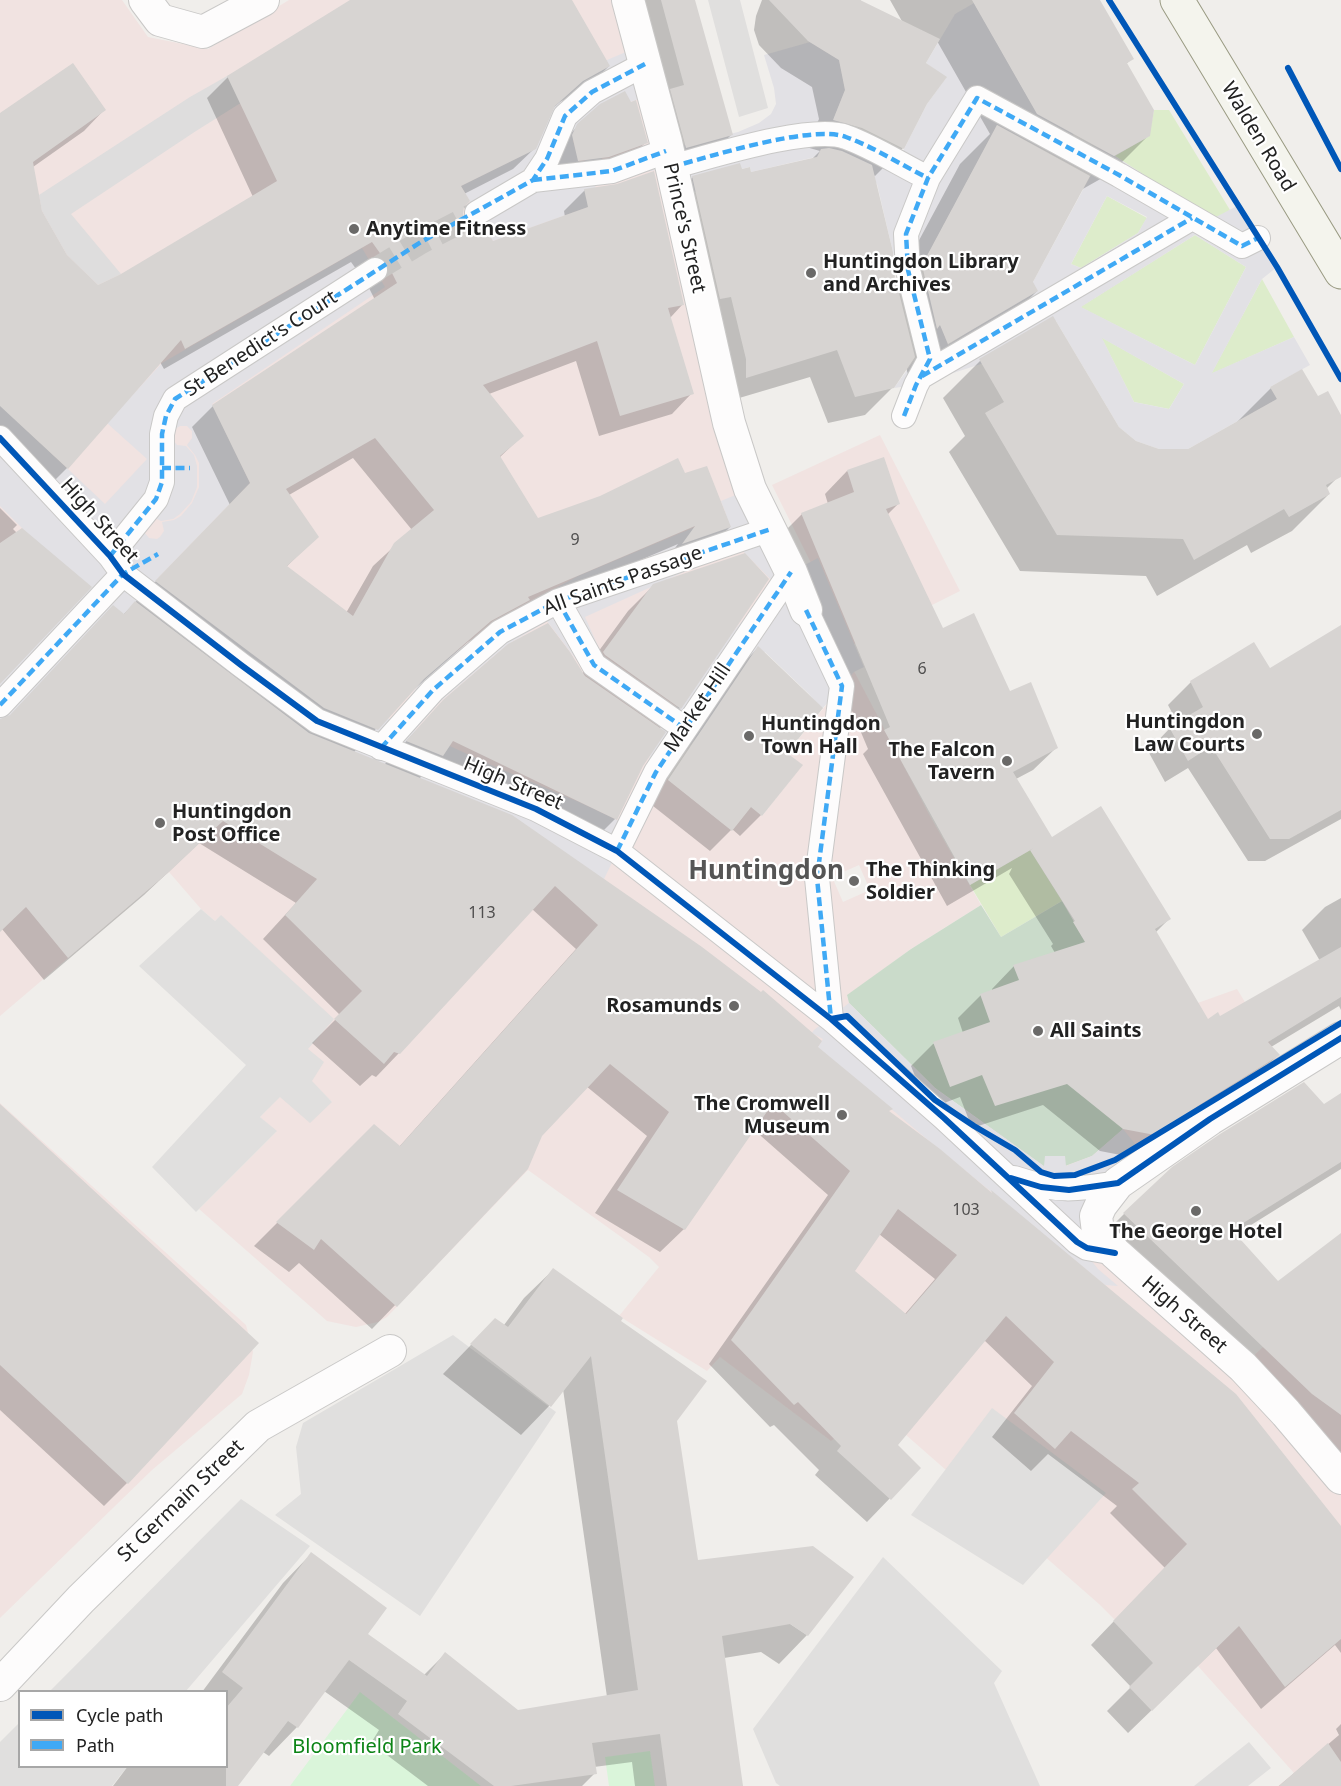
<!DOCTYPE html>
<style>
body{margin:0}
#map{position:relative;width:1341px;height:1786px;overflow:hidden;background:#f0eeeb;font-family:"Noto Sans",sans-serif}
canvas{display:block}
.legend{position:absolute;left:18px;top:1690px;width:210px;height:78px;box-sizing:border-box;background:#fff;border:2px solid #a7a7a7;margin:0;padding:8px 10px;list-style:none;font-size:18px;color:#222}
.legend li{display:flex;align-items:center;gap:12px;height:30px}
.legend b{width:30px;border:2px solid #a7a7a7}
</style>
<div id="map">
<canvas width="1341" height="1786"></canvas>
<ul class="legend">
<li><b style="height:8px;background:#0057b8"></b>Cycle path</li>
<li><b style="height:8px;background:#3fa9f5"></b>Path</li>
</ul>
</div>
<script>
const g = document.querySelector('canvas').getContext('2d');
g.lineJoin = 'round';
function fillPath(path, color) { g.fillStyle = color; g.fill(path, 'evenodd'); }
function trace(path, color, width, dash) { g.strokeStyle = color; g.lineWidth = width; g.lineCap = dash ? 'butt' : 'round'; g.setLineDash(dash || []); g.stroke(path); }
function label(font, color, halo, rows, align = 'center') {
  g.font = font + ' "Noto Sans",sans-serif'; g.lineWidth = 4.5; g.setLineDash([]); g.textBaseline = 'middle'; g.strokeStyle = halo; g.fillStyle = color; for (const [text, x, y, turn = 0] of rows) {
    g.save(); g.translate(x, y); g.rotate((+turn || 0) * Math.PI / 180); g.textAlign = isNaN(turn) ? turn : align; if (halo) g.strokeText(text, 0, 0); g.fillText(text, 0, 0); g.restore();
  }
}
const commercial = new Path2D(`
 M0,0H122L148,37L208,49L289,0H628L686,238L791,572L665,777L732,830L751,807L762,816L802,765L787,753L854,671L930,816L981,905L911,949L847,996L849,1003L935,1088L966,1113L982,1121L1192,1005L1237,989L1287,1071L1092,1218L1239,1369L1263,1347L1341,1289V1786H1278L1294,1773L1171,1636L1150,1655L1099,1604L906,1435L872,1411L831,1441L720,1357L707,1371L619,1316L659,1267L649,1257L528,1170L387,1317L378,1322L356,1327L327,1321L199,1209L276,1132L260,1117L280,1096L332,1102L311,1081L307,1050L271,962L221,916L215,921L201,909L169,872L0,1016ZM859,865L870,890L843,902L832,877Z
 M880,435L960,591L852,645L772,485Z
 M0,1103L246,1325L253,1352L249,1375L242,1394L152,1470L0,1618Z`);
const grass = new Path2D(`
 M1154,110H1169L1230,210L1213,220L1115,156L1149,136Z
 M1107,196L1147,218L1138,233L1081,268L1071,264Z
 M1195,235L1246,267L1195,365L1080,307Z
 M1262,279L1294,337L1211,374Z
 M1101,337L1184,384L1169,409L1134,402Z
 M1030,850L1062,901L1001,937L970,885Z`);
const cemetery = new Path2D(`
 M1062,901L1140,1036L1123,1129L1092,1156L1065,1166L1045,1156V1167L935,1088L849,1003L847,995L911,949L981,905L1001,937Z`);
const park = new Path2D(`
 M360,1692L481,1786H290Z
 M650,1751L655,1786H609L605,1757Z`);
const parking = new Path2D(`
 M708,0H740L768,108L739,117Z
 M201,909L215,921L221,915L334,1019L308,1049L324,1062L312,1081L332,1102L310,1123L280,1097L260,1117L277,1131L196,1212L152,1167L246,1065L139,966Z
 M453,1335L556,1412L420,1616L275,1515L301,1494L296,1447L303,1423Z
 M992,1408L1106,1493L1023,1585L911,1515Z
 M241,1499L310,1546L186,1691H50Z
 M883,1557L1002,1671L994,1683L1040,1786H780L776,1783L753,1729Z
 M19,1723L20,1766L127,1767L112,1786H0V1742Z
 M1249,1742L1271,1768L1248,1786H1194Z`);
const plaza = new Path2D(`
 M974,3L1029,99L1048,89L1074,136L1115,156L1212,219L1239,205L1277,267L1262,279L1212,373L1294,337L1310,365L1270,387L1277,399L1188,449H1159L1136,441L1119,427L1056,321L981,364L916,385L894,388L916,358L907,312L877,184L841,151L751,172L750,167L715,175L700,191L677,194L671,167L595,182L597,204L493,241L461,186L527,153L534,105L607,60L640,46L652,89L636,100L597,113L573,140L579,162L601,156L604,165L738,132L759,123L771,114L776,104L774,88L764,55L810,42L839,60L845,90L834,118L902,153L927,104L946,78L926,63L955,14ZM997,125L1091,175L1027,293L948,345L920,270ZM1107,196L1147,217L1138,233L1081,268L1071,264ZM1195,235L1246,267L1195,365L1081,307ZM1102,338L1184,384L1169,409L1134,402Z
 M362,248L385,287L212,404L250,483L157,579L370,713L390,719L401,711L424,676L500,618L578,576L726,514L721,501L750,489L791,572L818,558L861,660L864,667L854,672L822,709L809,694L765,652L761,661L758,660L665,777L646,766L662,726L590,678L547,621L507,645L441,701L415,730L489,764L579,802L630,826L603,881L0,744V675L26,532L0,506V405L105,504L147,459L107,423L162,363ZM180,426H187L192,431V438L187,445L195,455L199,463V487L192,503L181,516L174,520L162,522L164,531L160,537L157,539L149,538L144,532L155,518L161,521L173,519L180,514L191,502L197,487V466L194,455L186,446L177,445L172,439L175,429ZM739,547L774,583L721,646L675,709L602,655L585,617Z
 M849,1003L935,1088L1044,1166L1045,1156H1065L1066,1166L1092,1156L1123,1129L1140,1150L1088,1194L1082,1209L1091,1260L1098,1269L1118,1286L1105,1285L928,1140L844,1069L834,1064L817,1049L823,1039L812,1033L814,1030Z`);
const pier = new Path2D(`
 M405,0L196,131L71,214L121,274L98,285L67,255L42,211L39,195L190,97L227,76Z`);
const shadow = new Path2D(`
 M353,0H571L609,66L588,87L560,102L552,109L535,148L513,169L464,194L461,214L463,220L493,243L565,217L564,211L585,190L682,305L670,318L692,393L672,414L599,436L576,361L489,394L522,436L499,458L537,520L684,475L730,527L709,548L664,563L678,544L514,614L508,620L468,642L411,692L354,752L384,765L444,701L582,674L628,611L654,585L680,708L659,729L615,819L588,846L428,769L419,779L816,1047L1341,1529V1653L1335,1645L1261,1709L1216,1648L1128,1733L1107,1711L1131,1687L1091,1645L1165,1568L1110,1513L1117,1506L1048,1454L1031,1471L992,1437L1032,1386L984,1340L895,1445L919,1468L867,1522L815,1475L819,1470L774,1425L770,1427L709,1364L828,1195L753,1129L684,1229L660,1252L595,1213L647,1136L586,1086L541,1135L526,1169L372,1329L299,1263L289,1272L254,1246L374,1126L399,1147L576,949L532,909L399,1053L376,1077L372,1075L360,1086L312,1043L340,1015L263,939L296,903L199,843L144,895L44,980L2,929L0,931V720L8,718L123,615L230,505L192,427L213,406L375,300L367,284L351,262L164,369L160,362L67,468L46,489L0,446V115L104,110L84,131L33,167L41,212L66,256L98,287L122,275L253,197L207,98L228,77ZM353,458L412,530L373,566L346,613L286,567L317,537L289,495ZM879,1234L935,1279L905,1314L853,1271Z
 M643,0H694L731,135L717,149L672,162Z
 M762,0H861L860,1L903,23L890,0H1098L1132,59L1126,64L1148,136L1111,173L1081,190L1031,282L1037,291L1000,328L910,380L906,368L893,387L865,415L828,423L810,377L719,404L665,205L693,177L741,170L750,174L812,159L820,151L806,147L819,119L812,87L781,68L759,45L754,30L756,16ZM937,41L990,134L960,164L895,285L873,175L875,176L903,148L926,103L924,63Z
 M578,126L646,142L618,170L551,187L550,154Z
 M1052,318L1118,428L1135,442L1158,451L1189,450L1234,425L1271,388L1317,398L1341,418V474L1326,489L1329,494L1292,531L1251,553L1247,545L1157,596L1146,576L1020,571L949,452L965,436L943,398L980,361Z
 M847,471L898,504L887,515L942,630L1009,693L1056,748L1033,770L1016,779L1051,839L1169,919L1155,933L1207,1021L1219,1018L1320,961L1302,930L1325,907L1341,898V1010L1339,1006L1271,1047L1278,1055L1255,1077L1131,1157L1100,1151L1043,1105L972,1128L960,1097L928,1109L911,1066L933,1044L963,1033L958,1018L981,995L992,991V989L1014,966L1055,953L1051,946L1053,944L1009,874L1012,868L947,906L863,754L868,749L779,537L802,514L828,504L825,494Z
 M0,508L17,525L13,529L17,533L0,682Z
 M1341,627V819L1265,861H1248L1188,768L1165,782L1148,751L1170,728L1178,724L1168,705L1191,682L1270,670Z
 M758,648L761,815L740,836L732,829L710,851L648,802L737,669Z
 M1341,1095V1169L1235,1235L1278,1283L1341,1235V1471L1101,1237L1124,1214L1324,1106Z
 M0,1106L127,1483L104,1506L0,1410Z
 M553,1270L619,1321L676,1421L697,1562L807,1635L779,1664L761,1652L724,1658L742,1786H635L632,1762L594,1767L595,1773L582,1786H428L371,1743L379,1730L324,1691L297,1727L269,1756L263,1752L236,1786H113L128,1766H226V1692H202L283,1583L311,1554L366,1635L424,1675L445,1654L517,1712L607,1697L563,1389L549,1406L521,1435L443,1374L495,1320L504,1325L524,1298Z
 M1341,1724V1786H1279L1339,1735L1336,1729Z`);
const building = new Path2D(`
 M350,0H572L610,66L583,81L555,106L536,149L461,186L470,201L464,207L463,214L464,220L471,226L478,227L484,225L493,241L588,207L584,189L617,184L654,171L684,305L668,308L694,394L620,416L597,341L483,385L524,436L500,456L538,518L600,496L678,458L685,473L707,466L731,527L682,544L695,526L528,597L530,600L491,621L424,679L378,730L324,708L155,581L250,483L212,405L397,283L387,263L372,242L185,349L181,340L68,469L0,406V113L73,63L106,110L33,162L42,211L67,255L98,285L121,274L277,181L227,76ZM375,438L434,510L394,543L353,616L287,566L319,537L286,489Z
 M661,0H695L733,135L686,148L670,89L684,85Z
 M769,0H860L940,39L926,63L947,77L927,104L904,149L862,128L833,120L845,90L839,60L808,41Z
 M972,0H1100L1134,59L1127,63L1154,110L1150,136L1114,156L1037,114Z
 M625,91L631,102L636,100L648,143L609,157L578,161L572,135L577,124L600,104Z
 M997,125L1090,176L1033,282L1038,291L948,344L940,325L937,329L922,265Z
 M829,148L842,151L872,165L893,252L894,273L915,357L894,388L855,397L837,350L746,378V359L731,297L720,299L692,176L740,163L742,169L750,167L751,172L817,157L821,149Z
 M1053,316L1119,427L1136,441L1159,449H1188L1277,399L1270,387L1302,369L1318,396L1328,391L1341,415V477L1326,485L1330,494L1289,517L1284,509L1194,560L1183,539L1057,535L985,413L1004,402L979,359Z
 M884,457L900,504L886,509L943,628L974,613L1010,691L1031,682L1058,748L1013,772L1052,837L1101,806L1171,919L1155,929L1208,1019L1218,1012L1220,1016L1341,947V997L1268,1042L1280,1055L1201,1104L1155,1135L1123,1129L1067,1084L995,1106L982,1075L950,1087L933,1042L990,1022L980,994L1019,980L1013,965L1085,942L1073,922L1075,921L1030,850L1034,848L970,885L884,730L890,727L801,513L854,492L847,470Z
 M22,528L92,587L0,684V543Z
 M745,553L769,579L681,709L605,655L603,652L653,584Z
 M135,601L309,733L512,815L702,947L761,992L763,990L822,1041L818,1047L893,1109L889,1111L940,1149L992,1193L991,1190L1236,1394L1341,1526V1639L1285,1687L1239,1626L1152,1711L1129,1687L1153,1663L1113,1621L1187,1544L1132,1489L1139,1483L1071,1431L1055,1449L1014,1413L1054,1362L1006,1316L898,1445L921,1468L891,1500L837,1451L841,1446L798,1402L794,1405L731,1340L850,1171L773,1103L685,1230L617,1190L669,1112L610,1064L542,1136L528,1169L397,1307L321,1239L314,1250L276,1222L374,1124L400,1146L598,925L555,886L400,1054L394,1052L384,1064L334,1019L362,991L285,915L317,879L223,821L169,872L68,958L26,907L0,932V719L10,715L113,605L124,614ZM898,1209L957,1255L906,1314L855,1271Z
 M548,623L570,652L585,676L666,732L643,766L617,820L453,741L443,756L406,741L443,700L508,644Z
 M1341,625V810L1289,839H1270L1211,746L1188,761L1169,727L1203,707L1190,681L1254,642L1270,668Z
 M758,646L823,708L787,753L803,765L762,816L751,807L732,831L668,780Z
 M1304,1082L1324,1104L1341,1093V1162L1232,1230L1278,1281L1341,1233V1415L1312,1394L1123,1213L1172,1167L1220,1134Z
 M0,1104L259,1343L128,1484L0,1365Z
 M553,1268L623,1318L621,1321L707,1381L677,1421L698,1560L813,1546L854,1577L808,1636L790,1624L722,1636L743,1786H667L660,1734L592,1743L597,1774L511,1786H494L398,1714L407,1701L349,1660L298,1728L288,1721L238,1786H226V1708L243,1688L222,1672L311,1552L387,1608L368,1634L427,1676L445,1652L518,1710L638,1690L591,1356L551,1407L470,1344L495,1318L508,1327Z
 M1328,1743L1341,1762V1786H1279Z`);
const pedestrianTunnel = new Path2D(`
 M375,270L421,242L477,213`);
const pedestrian = new Path2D(`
 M671,167C709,157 812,124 846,137C874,147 901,165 928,178
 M533,180L612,171L666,151
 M477,213L533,180L547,159L565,116L592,92L645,64
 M922,376L1192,218
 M904,416L916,385L930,359L908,270L906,234L928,178L977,98L1119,175L1242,246L1258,238
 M0,438L110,556L123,574L241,665L317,721L536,809L617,851L831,1019L944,1118L1077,1242L1087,1248L1115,1253
 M110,556L156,499L162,482V434L166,416L175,399L375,270
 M558,601L594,665L684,728
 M806,610L842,686L817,878L831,1019
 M0,705L123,574
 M381,748L433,690L500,632L558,601L771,529
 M617,851L656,772L791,572
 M1014,1178C1056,1192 1075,1190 1118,1183`);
const minor = new Path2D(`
 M145,0L160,20L203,32L263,0
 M628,0L666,142L729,423L750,489L791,572L806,610
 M1341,1038L1210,1119L1118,1183L1101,1205L1096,1216L1098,1232L1115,1253L1243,1367L1286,1413L1341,1478
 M0,1685L81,1599L258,1426L390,1351`);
const secondary = new Path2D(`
 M1177,0L1341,272`);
const quiet = new Path2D(`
 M671,167C709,157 812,124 846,137C874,147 901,165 928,178
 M533,180L612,171L666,151
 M922,376L1192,218
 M904,416L916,385L930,359L908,270L906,234L928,178L977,98L1119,175L1242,246L1258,238
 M162,468H190
 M110,556L156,499L162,482V434L166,416L175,399L421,242L533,180L547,159L565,116L592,92L645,64
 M558,601L594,665L684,728
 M806,610L842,686L817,878L831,1019
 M0,705L123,574L158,554
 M381,748L433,690L500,632L558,601L771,529
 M617,851L656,772L791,572`);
const cycleway = new Path2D(`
 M1109,0L1277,267L1341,379
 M1288,68L1341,169
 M0,438L110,556L123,574L241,665L317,721L536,809L617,851L831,1019L944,1118L1077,1242L1087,1248L1115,1253
 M831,1019L847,1016L935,1100L974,1126L1015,1150L1041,1172L1054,1176L1075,1175L1115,1160L1341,1023
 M1011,1178L1041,1187L1069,1190L1118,1183L1210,1119L1341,1038`);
const markers = [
 [354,229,6,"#6a6968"],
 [811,273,6,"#6a6968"],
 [1257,734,6,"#6a6968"],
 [749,736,6,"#6a6968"],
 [1007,761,6,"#6a6968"],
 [160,823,6,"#6a6968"],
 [854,881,6,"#6a6968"],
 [734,1006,6,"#6a6968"],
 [1038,1031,6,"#6a6968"],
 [842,1115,6,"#6a6968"],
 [1196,1211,6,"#6a6968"]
];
const numberNames = [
 ["9",575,540],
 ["6",922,669],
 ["113",482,913],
 ["103",966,1210]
];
const streetNames = [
 ["Walden Road",1258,137,59],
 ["Prince's Street",684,228,77],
 ["St Benedict's Court",261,344,-33],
 ["High Street",99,521,48],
 ["All Saints Passage",623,581,-20],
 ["Market Hill",698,708,-56],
 ["High Street",513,784,23],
 ["High Street",1184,1315,41],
 ["St Germain Street",181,1501,-44]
];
const poiNames = [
 ["Anytime Fitness",366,229],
 ["Huntingdon Library",823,262],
 ["and Archives",823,285],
 ["Huntingdon",1245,722,"right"],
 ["Law Courts",1245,745,"right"],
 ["Huntingdon",761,724],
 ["Town Hall",761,747],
 ["The Falcon",995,750,"right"],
 ["Tavern",995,773,"right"],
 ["Huntingdon",172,812],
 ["Post Office",172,835],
 ["The Thinking",866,870],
 ["Soldier",866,893],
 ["Rosamunds",722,1006,"right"],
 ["All Saints",1050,1031],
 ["The Cromwell",830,1104,"right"],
 ["Museum",830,1127,"right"],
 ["The George Hotel",1196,1232,"center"]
];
const parkNames = [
 ["Bloomfield Park",367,1747]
];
const districtNames = [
 ["Huntingdon",766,872]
];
fillPath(commercial, '#f1e3e1');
fillPath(grass, '#ddeccb');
fillPath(cemetery, '#cadbca');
fillPath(park, '#daf5da');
fillPath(parking, '#e0dfde');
fillPath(plaza, '#e2e1e5');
fillPath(pier, '#dedddd');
fillPath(shadow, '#0003');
fillPath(building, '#d7d4d2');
trace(pedestrianTunnel, '#c7c5c3', 24, [24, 12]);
trace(pedestrian, '#c9c8c7', 26);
trace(minor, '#c9c8c7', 34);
trace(secondary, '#999a82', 35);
trace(pedestrian, '#fdfcfc', 24);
trace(minor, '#fdfcfc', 32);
trace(secondary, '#f4f4ed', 33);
trace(quiet, '#3fa9f5', 4.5, [9, 4.5]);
trace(cycleway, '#0057b8', 6);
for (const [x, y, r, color] of markers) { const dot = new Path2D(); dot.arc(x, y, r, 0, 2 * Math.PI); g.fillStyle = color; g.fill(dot); trace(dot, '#fff', 2); }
label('16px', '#4f4e4e', null, numberNames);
label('20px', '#222', '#fff', streetNames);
label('bold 20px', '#222', '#fff', poiNames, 'left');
label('20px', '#0c8416', '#fff', parkNames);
label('bold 26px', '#555', '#fff', districtNames);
</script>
